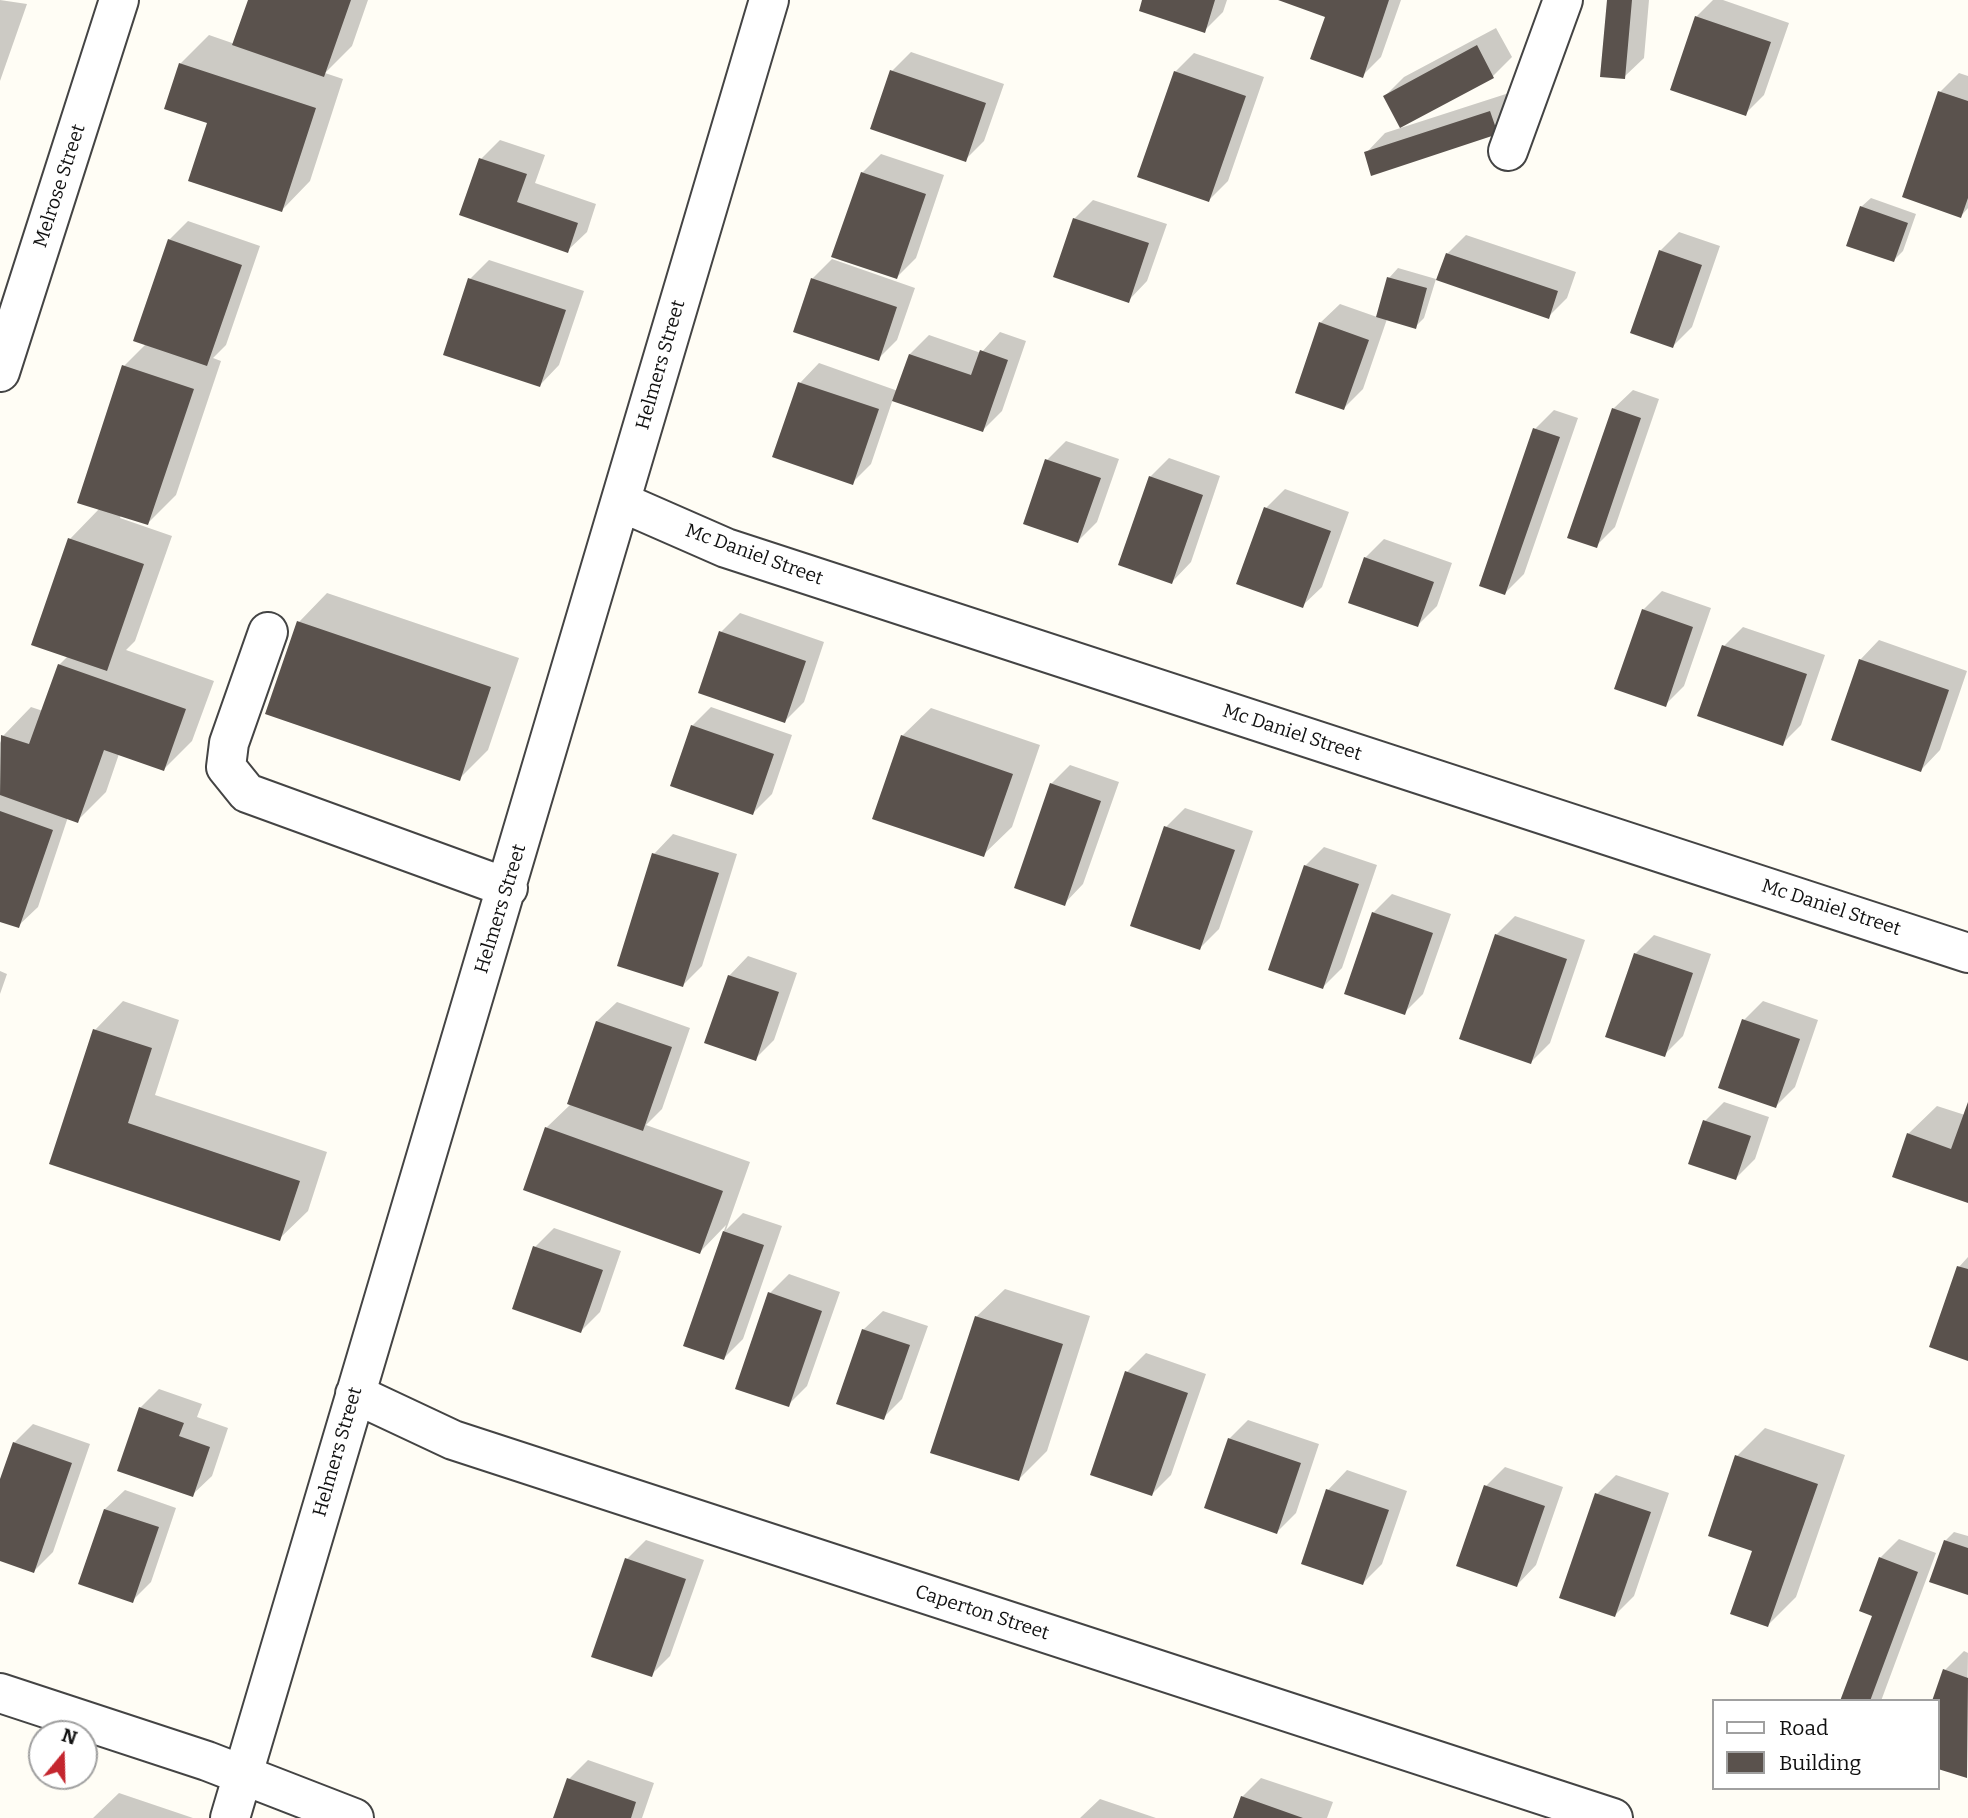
<!DOCTYPE html>
<style>
body{margin:0}
#map{position:relative;width:1968px;height:1818px;overflow:hidden;background:#fffdf5;font-family:Bitter,serif}
canvas{display:block}
.legend{position:absolute;left:1712px;top:1699px;width:228px;height:91px;box-sizing:border-box;background:#fff;border:2px solid #a0a0a0;margin:0;padding:9px 12px;list-style:none;font-size:21px;color:#111}
.legend li{display:flex;align-items:center;gap:14px;height:35px}
.legend b{width:35px;border:2px solid #a0a0a0}
.north{position:absolute;left:28px;top:1720px;width:70px;height:70px;box-sizing:border-box;background:#fff;border:2px solid #a0a0a0;border-radius:50%;rotate:19deg;font-size:19px;font-weight:700;line-height:28px;text-align:center;color:#111}
.north::after{content:'';display:block;margin:auto;width:24px;height:32px;background:#c4262e;clip-path:polygon(50% 0,100% 100%,50% 72%,0 100%)}
</style>
<div id="map">
<canvas width="1968" height="1818"></canvas>
<ul class="legend">
<li><b style="height:9px;background:#fff"></b>Road</li>
<li><b style="height:19px;background:#5a524d"></b>Building</li>
</ul>
<div class="north">N</div>
</div>
<script>
const g = document.querySelector('canvas').getContext('2d');
g.lineJoin = 'round';
function fillPath(path, color) { g.fillStyle = color; g.fill(path, 'evenodd'); }
function trace(path, color, width, dash) { g.strokeStyle = color; g.lineWidth = width; g.lineCap = dash ? 'butt' : 'round'; g.setLineDash(dash || []); g.stroke(path); }
function label(font, color, halo, rows, align = 'center') {
  g.font = font + ' Bitter,serif'; g.lineWidth = 7; g.setLineDash([]); g.textBaseline = 'middle'; g.strokeStyle = halo; g.fillStyle = color; for (const [text, x, y, turn = 0] of rows) {
    g.save(); g.translate(x, y); g.rotate((+turn || 0) * Math.PI / 180); g.textAlign = isNaN(turn) ? turn : align; if (halo) g.strokeText(text, 0, 0); g.fillText(text, 0, 0); g.restore();
  }
}
const shadow = new Path2D(`
 M0,0L27,4L0,81Z
 M250,0H368L352,46L325,73L343,79L310,181L282,210L209,122L180,64L209,35L235,44Z
 M1144,0H1227L1223,12L1204,31Z
 M1282,0H1401L1381,57L1362,76L1327,15Z
 M1608,0H1649L1644,58L1624,77Z
 M1713,0H1723L1789,23L1764,95L1745,114L1696,17Z
 M1496,28L1512,57L1493,76L1385,96L1404,77Z
 M911,52L1004,84L984,141L965,160L892,71Z
 M1194,53L1264,77L1228,181L1209,200L1175,72Z
 M1959,73L1968,76V208L1961,216L1940,92Z
 M1509,93L1497,133L1366,153L1385,133Z
 M500,140L545,155L535,183L596,204L587,232L567,251L462,214L481,159Z
 M881,154L944,175L916,258L897,277L862,173Z
 M1871,198L1916,214L1903,251L1894,260L1861,207Z
 M1093,200L1167,224L1147,281L1128,301L1074,219Z
 M188,221L260,246L226,345L213,358L221,361L176,495L148,523L121,515L120,518L172,536L135,641L126,650L214,681L192,741L164,769L119,754L106,792L78,820L68,817L38,907L18,926L0,920V743L3,736L31,707L43,711L59,665L68,656L70,539L100,508L124,366L146,344L169,240Z
 M1679,232L1720,246L1692,327L1673,346L1660,251Z
 M1466,235L1576,272L1567,298L1548,317L1447,254Z
 M832,259L915,288L897,340L878,359L795,331L813,278Z
 M489,260L584,291L559,365L540,385L470,279Z
 M1398,268L1436,279L1424,318L1415,327L1387,319L1363,389L1344,408L1320,323L1340,304L1377,317L1389,278Z
 M1000,332L1026,341L1002,411L983,430L893,399L871,464L852,483L800,383L819,363L898,391L910,354L929,335L981,353Z
 M1633,390L1659,399L1615,527L1596,546L1613,409Z
 M1554,410L1578,418L1524,574L1505,593L1535,429Z
 M1066,441L1119,459L1097,522L1078,541L1047,460Z
 M1169,458L1220,476L1191,562L1172,582L1150,477Z
 M1285,489L1349,512L1322,587L1302,606L1266,508Z
 M1384,539L1452,563L1437,606L1418,625L1365,558Z
 M1662,591L1711,608L1684,686L1665,705L1643,610Z
 M327,593L519,658L488,750L459,779L299,622Z
 M740,613L824,642L804,702L785,721L721,632Z
 M1743,627L1825,655L1801,725L1782,744L1724,646Z
 M1879,640L1967,671L1940,750L1921,770L1860,660Z
 M711,707L792,735L772,794L753,813L692,726Z
 M931,708L1040,745L1012,827L983,855L902,736Z
 M1070,765L1119,782L1083,884L1064,904L1051,784Z
 M1185,808L1253,831L1219,929L1200,948L1166,827Z
 M673,834L737,854L702,966L683,985L619,964L654,854Z
 M1324,847L1377,865L1342,968L1323,987L1305,866Z
 M1392,894L1451,914L1423,994L1404,1013L1373,913Z
 M1515,916L1585,940L1550,1043L1531,1062L1496,935Z
 M1654,935L1711,954L1683,1036L1664,1055L1635,954Z
 M748,956L797,973L774,1040L755,1059L729,976Z
 M0,971L7,974L0,994Z
 M123,1001L179,1020L155,1095L327,1152L308,1211L279,1239L51,1163L95,1030Z
 M1763,1001L1818,1020L1795,1087L1776,1106L1744,1020Z
 M617,1002L690,1028L662,1109L646,1125L750,1162L726,1230L743,1213L782,1226L743,1339L724,1358L685,1345L726,1225L700,1252L546,1128L571,1104L597,1021Z
 M1724,1102L1769,1117L1755,1159L1736,1178L1705,1121Z
 M1937,1106L1965,1115L1968,1106V1201L1908,1134Z
 M554,1228L621,1251L600,1312L581,1331L535,1247Z
 M1968,1257V1359L1959,1267Z
 M789,1274L840,1292L807,1386L788,1405L770,1293Z
 M1005,1289L1090,1316L1047,1451L1019,1479L976,1317Z
 M883,1311L928,1326L902,1399L883,1418L863,1330Z
 M1146,1353L1206,1374L1171,1475L1152,1494L1127,1372Z
 M159,1389L202,1404L197,1417L228,1428L212,1476L192,1495L140,1408Z
 M1248,1420L1319,1444L1296,1513L1277,1532L1229,1439Z
 M33,1424L90,1444L53,1552L34,1571L0,1559V1485L14,1443Z
 M1765,1428L1845,1455L1796,1597L1768,1625L1737,1456Z
 M1505,1467L1563,1487L1536,1565L1517,1585L1486,1486Z
 M1347,1470L1407,1491L1382,1564L1363,1583L1303,1563L1328,1490Z
 M1616,1475L1669,1493L1634,1596L1615,1615L1597,1494Z
 M125,1490L176,1508L151,1582L132,1601L80,1583L105,1509Z
 M1954,1532L1968,1536V1593L1945,1541Z
 M1899,1539L1936,1553L1881,1701H1842L1874,1615L1880,1558Z
 M646,1540L704,1560L670,1656L651,1675L627,1559Z
 M1964,1651L1968,1653L1966,1776L1945,1670Z
 M588,1760L654,1783L642,1818H555L569,1779Z
 M1261,1778L1333,1802L1327,1818H1235L1242,1797Z
 M119,1793L193,1818H93Z
 M1100,1799L1156,1818H1080Z`);
const building = new Path2D(`
 M248,0H351L324,77L232,45Z
 M1142,0H1215L1205,33L1139,11Z
 M1278,0H1389L1363,78L1310,59L1325,17Z
 M1607,0H1632L1625,79L1600,77Z
 M1695,16L1771,42L1746,116L1670,90Z
 M1477,45L1494,78L1400,128L1383,96Z
 M179,63L316,108L282,212L188,181L207,123L164,109Z
 M890,70L986,103L966,162L870,129Z
 M1174,71L1246,96L1209,202L1137,177Z
 M1938,91L1968,101V198L1961,218L1902,197Z
 M1490,111L1498,134L1371,176L1364,152Z
 M479,158L527,174L517,202L578,223L568,253L459,215Z
 M861,172L926,194L897,279L831,257Z
 M1860,206L1908,223L1894,262L1846,246Z
 M1073,218L1149,243L1129,303L1053,277Z
 M168,239L242,265L207,366L133,341Z
 M1659,250L1702,265L1673,348L1630,333Z
 M1446,253L1558,291L1549,319L1436,280Z
 M1387,277L1427,288L1416,329L1376,317Z
 M468,278L566,310L540,387L443,355Z
 M811,278L897,307L879,361L793,332Z
 M1319,322L1369,340L1344,410L1295,393Z
 M980,350L1008,360L983,432L892,401L909,354L971,375Z
 M122,365L194,389L148,525L77,503Z
 M798,382L879,409L853,485L772,457Z
 M1612,408L1641,418L1597,548L1567,538Z
 M1533,428L1560,437L1505,595L1479,586Z
 M1045,459L1101,478L1078,543L1023,524Z
 M1149,476L1203,495L1172,584L1118,565Z
 M1264,507L1331,531L1303,608L1236,584Z
 M68,538L144,564L107,671L31,645Z
 M1364,557L1434,582L1418,627L1348,603Z
 M1642,609L1693,627L1666,707L1614,689Z
 M297,621L491,687L460,781L265,714Z
 M719,631L806,661L785,723L698,693Z
 M1722,645L1807,674L1783,746L1697,716Z
 M1859,659L1949,690L1921,772L1831,740Z
 M58,664L186,709L164,771L104,750L78,823L0,795L1,735L29,744Z
 M691,725L774,754L753,815L670,786Z
 M901,735L1013,774L984,857L872,819Z
 M1050,783L1101,801L1065,906L1014,888Z
 M0,811L53,830L19,928L0,922Z
 M1164,826L1235,850L1200,950L1130,926Z
 M652,853L719,873L683,987L617,966Z
 M1304,865L1359,884L1323,989L1268,970Z
 M1372,912L1433,933L1405,1015L1344,994Z
 M1495,934L1567,959L1531,1064L1459,1039Z
 M1634,953L1693,973L1665,1057L1605,1037Z
 M728,975L779,992L756,1061L704,1043Z
 M1742,1019L1800,1039L1776,1108L1718,1088Z
 M596,1021L672,1047L643,1131L567,1104Z
 M93,1029L152,1048L128,1123L300,1181L280,1241L49,1164Z
 M1968,1102V1203L1892,1177L1907,1133L1951,1149Z
 M1703,1120L1751,1136L1736,1180L1688,1164Z
 M545,1127L723,1191L700,1254L523,1190Z
 M723,1231L764,1245L724,1360L683,1346Z
 M533,1246L603,1270L581,1333L512,1309Z
 M1957,1266L1968,1269V1361L1929,1347Z
 M768,1292L822,1311L789,1407L735,1389Z
 M975,1316L1063,1344L1019,1481L930,1453Z
 M862,1329L910,1345L884,1420L836,1404Z
 M1125,1371L1188,1393L1152,1496L1090,1475Z
 M139,1407L184,1423L179,1436L210,1447L193,1497L117,1471Z
 M1228,1438L1301,1463L1277,1534L1204,1508Z
 M13,1442L72,1463L34,1573L0,1561V1479Z
 M1735,1455L1818,1484L1768,1627L1730,1614L1752,1551L1708,1536Z
 M1484,1485L1545,1506L1517,1587L1456,1566Z
 M1326,1489L1389,1510L1363,1585L1301,1564Z
 M1595,1493L1651,1512L1615,1617L1559,1598Z
 M104,1509L159,1527L133,1603L78,1584Z
 M1944,1540L1968,1548V1595L1929,1582Z
 M1879,1557L1918,1572L1870,1701H1840L1872,1616L1859,1611Z
 M625,1558L686,1579L652,1677L591,1657Z
 M1943,1669L1968,1678L1967,1778L1938,1769V1701H1932Z
 M567,1778L636,1802L631,1818H553Z
 M1241,1796L1303,1818H1233Z`);
const minor = new Path2D(`
 M1508,151L1563,0
 M0,372L119,0
 M621,502L726,548L1968,953
 M268,632L229,743L226,767L247,793L508,888
 M355,1394L453,1440L1613,1818
 M0,1693L207,1761L354,1818
 M230,1818L769,0`);
const streetNames = [
 ["Melrose Street",60,186,-72],
 ["Helmers Street",661,365,-74],
 ["Mc Daniel Street",754,555,20],
 ["Mc Daniel Street",1292,733,18],
 ["Mc Daniel Street",1831,908,18],
 ["Helmers Street",501,909,-73],
 ["Helmers Street",338,1452,-74],
 ["Caperton Street",982,1613,18]
];
fillPath(shadow, '#0003');
fillPath(building, '#5a524d');
trace(minor, '#444', 42);
trace(minor, '#fff', 38);
label('19px', '#111', '#fff', streetNames);
</script>
